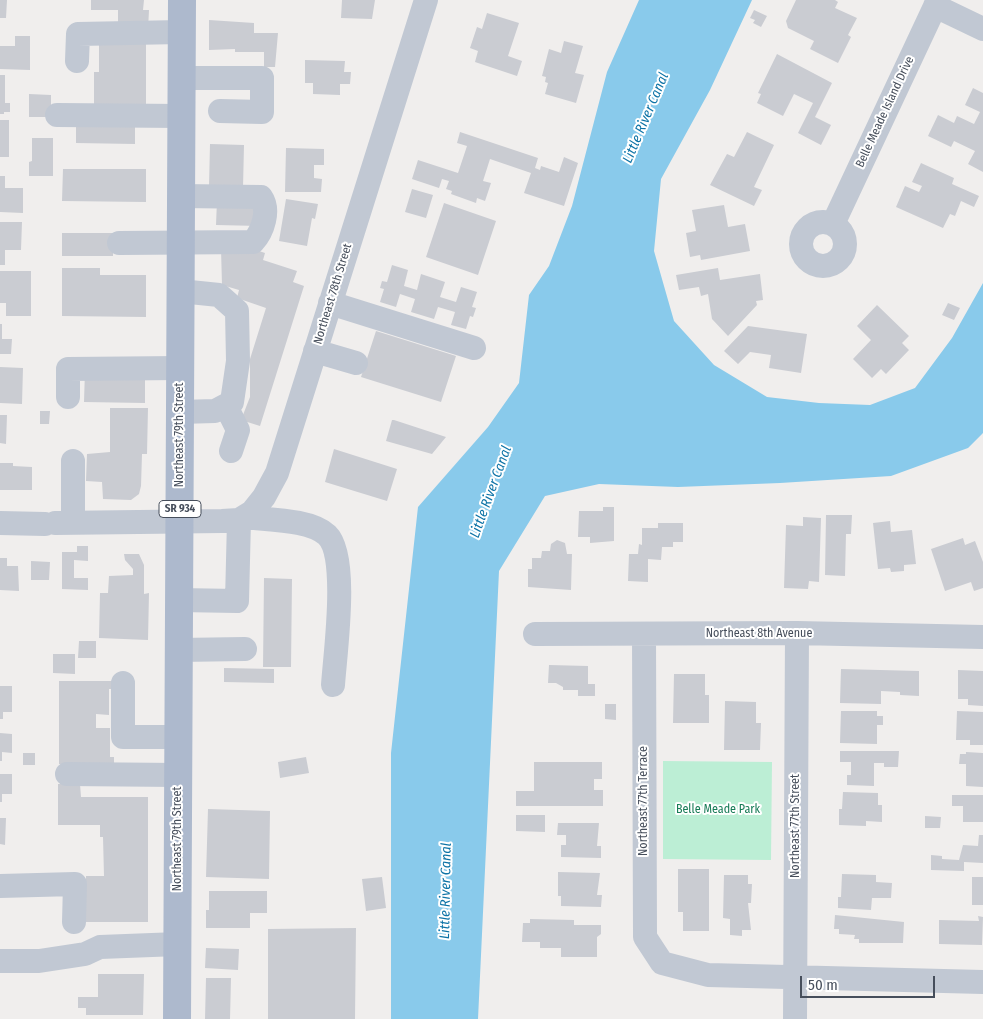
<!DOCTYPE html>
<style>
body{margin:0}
#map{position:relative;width:983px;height:1019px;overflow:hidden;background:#f0eeed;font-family:"Fira Sans Condensed",sans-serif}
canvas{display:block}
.scale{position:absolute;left:800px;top:976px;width:135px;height:22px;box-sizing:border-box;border:2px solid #464e5b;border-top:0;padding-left:6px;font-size:15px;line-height:18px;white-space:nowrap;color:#464e5b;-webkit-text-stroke:4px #fff;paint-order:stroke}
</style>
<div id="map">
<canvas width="983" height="1019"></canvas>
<div class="scale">50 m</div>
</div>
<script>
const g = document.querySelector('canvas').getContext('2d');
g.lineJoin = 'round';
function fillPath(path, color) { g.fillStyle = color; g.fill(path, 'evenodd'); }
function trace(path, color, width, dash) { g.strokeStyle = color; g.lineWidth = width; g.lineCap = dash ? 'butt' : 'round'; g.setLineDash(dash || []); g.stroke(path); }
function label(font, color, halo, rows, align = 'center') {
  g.font = font + ' "Fira Sans Condensed",sans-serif'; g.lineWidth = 4; g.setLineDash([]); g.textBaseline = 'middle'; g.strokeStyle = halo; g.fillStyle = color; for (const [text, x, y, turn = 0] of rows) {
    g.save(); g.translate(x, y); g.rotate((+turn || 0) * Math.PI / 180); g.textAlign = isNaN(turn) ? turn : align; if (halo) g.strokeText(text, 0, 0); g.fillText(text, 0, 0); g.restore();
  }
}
const green = new Path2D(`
 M663,761L772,762L771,860L663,859Z`);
const water = new Path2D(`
 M639,0H752L710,90L661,179L654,251L674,321L714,365L767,397L819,403L870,405L915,388L952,338L983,283V433L968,448L891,476L780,483L678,487L599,484L545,496L499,571L478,1019H391V753L418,507L488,427L519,383L529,295L549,266L572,206L607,72Z`);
const building = new Path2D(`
 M0,0H7L6,18H0Z
 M91,0H144L143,10H149L148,30H118V10H91Z
 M342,0H375L372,19L341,18Z
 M796,0H835L838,2L835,8L857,18L848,35L851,37L838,63L810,49L814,41L788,28L786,21Z
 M754,10L767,16L761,27L753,23L755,20L750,18Z
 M487,13L519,23L508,56L522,61L517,76L475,62L478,51L470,48L477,27L482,29Z
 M209,20L254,23V33H278L275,67H264V52H235V49L209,50Z
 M15,36H30V70L0,69V46H15Z
 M99,36L146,37V110H94V72H99Z
 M564,41L583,46L575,73L584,75L576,103L545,94L548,83L545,82L546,77L542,76L549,49L561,53Z
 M777,54L832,83L815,117L831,125L821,145L798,133L813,103L794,94L783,116L757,103L761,94L758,93Z
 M305,60L345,61L344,72H351L350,84H340V95L313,94V83H305Z
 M0,75H5V103H10V112H4V114H0Z
 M973,88L983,93V172L968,164L975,151L954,141L951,147L928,136L938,115L954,123L957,116L974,124L980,112L965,105Z
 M29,94L51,95V117H29Z
 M76,118L135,119V144L76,143Z
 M0,120H9V157H0Z
 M460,132L538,158L535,168L540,170L541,166L559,172L564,157L578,163L564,206L524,193L531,173L490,159L483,181L491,183L485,201L477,198L476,203L451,194L452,191L446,189L449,181L442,179L439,188L412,179L418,160L458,173L467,146L457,143Z
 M747,132L774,145L754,187L762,190L754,206L710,185L727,154L734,157Z
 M32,138H53V176H29V162L32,161Z
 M210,144L244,145L243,188L209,187Z
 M286,148L324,149V165H314V178L322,179L321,192H285Z
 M921,163L954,178L952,184L979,196L974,207L961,201L955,216L950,214L943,228L896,207L905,186L919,192L922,186L912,182Z
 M63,169H146V202L62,201Z
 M0,176H5V188H23V213L0,212Z
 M412,189L433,195L426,218L405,212Z
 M286,199L318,204L315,219L312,218L307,246L279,241Z
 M217,200L260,201V226L216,225Z
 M444,203L496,221L478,275L426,257Z
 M724,205L728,227L745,224L750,251L701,260L700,255L690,257L686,233L696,231L692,210Z
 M0,222H22L21,250H5V265H0Z
 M62,233H113V256H62Z
 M221,249H253L265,253L263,260L297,271L293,282L304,286L260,426L241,420L250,397V359L266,308L237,298L239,290L222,285Z
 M392,265L408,270L404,286L417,290L421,274L445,282L440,297L456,302L461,287L477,292L472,307L476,308L473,317L470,316L466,329L451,325L455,312L438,307L434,319L411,312L415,299L400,294L396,307L380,302L384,289L380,288L382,281L387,282Z
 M62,268H100V275H146V317L62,316Z
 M718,268L720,280L760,274L763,300L756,301L757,305L728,336L712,319L708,294L701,296L699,287L679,290L676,275Z
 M0,271H31V316H6V303H0Z
 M948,303L960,308L954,320L942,315Z
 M877,305L909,336L902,343L909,350L886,374L881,369L872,378L853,359L871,340L857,326Z
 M0,324H2V339H12L11,354H0Z
 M748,326L807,334L801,373L769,368L771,355L750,352L738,364L724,351Z
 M376,331L456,356L441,402L361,377Z
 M0,367L23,368L22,404L0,403Z
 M85,370L145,371V403L84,402Z
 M110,408H148L147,454H142L141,486L139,494L131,500L103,499L102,482L86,481L87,454L110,452Z
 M40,411H50L49,424H40Z
 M0,415H7L6,444L0,443Z
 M392,420H394L446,437L432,454L386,441Z
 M334,449L397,469L387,501L325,482Z
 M0,463H13V466L32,467V490H0Z
 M603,507H614V541L590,543V537H578L579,511H603Z
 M826,515H852L851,534H846L845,576L825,575Z
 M803,517L821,518L819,582L809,581L808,589L784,588L786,525L803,526Z
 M890,521L891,532L912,530L916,564L904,565V571L891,572L890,568L878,569L873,523Z
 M658,523H683V542H673V547H662L661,560L648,559V582L628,581L629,554H638L639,544L642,545V528H658Z
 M963,538L965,545L975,541L983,562V588L974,591L971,582L945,591L931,549Z
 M557,540L565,543L567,554H572L571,590L528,587V569H532V558H541L542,551H550L551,544Z
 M77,546H88V561L74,560V578H88V590L62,589V552H77Z
 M124,554H139L144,565V594L149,593L148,640L99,638L100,593H108L109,576L133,575V569L125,560Z
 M0,558H7V566H18L19,591L0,590Z
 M31,561L50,562L49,580H31Z
 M264,578L292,579L291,667H263Z
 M79,641H96V658H78Z
 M53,654H75V674L53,673Z
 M549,665L588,666V684H595V696H578V690H563V687L556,683H548Z
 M224,668L274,669V683L224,682Z
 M841,669L919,671V696L900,695V692L881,691V704L840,703Z
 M958,670L983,671V706L968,705V699H958Z
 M674,674H705V695H709V723H673Z
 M59,681H115V689H109V715L96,714V728H110V757H114V764H59Z
 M0,686H12V712H3V719H0Z
 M725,701L756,702V723H761L760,750H724Z
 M605,704H616V720L605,719Z
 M841,711H877V716H883V725H877V744L840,743Z
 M957,711L983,712V745H970V740H956Z
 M0,733L12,734V753L2,752V761H0Z
 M840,751H899L898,767H884V763H874V786L847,785V775H851V762H840Z
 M966,752L983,753V787L966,786V764H959L960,754H966Z
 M23,753H35V765H23Z
 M306,757L309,773L280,778L278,762Z
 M534,762H602V779H594V790H603V806H516V791H534Z
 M0,774H12V794H2V802H0Z
 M58,784H80L81,797H148V922H86V876H104L103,837H100V825H58Z
 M843,792L878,793V805H882V822L866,821V826L839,825V809H842Z
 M952,795H983V822H963V806H952Z
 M208,809L270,811L269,879L206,877Z
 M516,815H545V832L516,831Z
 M925,816L941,817L940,828H925Z
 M0,818H6L5,845L0,844Z
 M558,823H599L597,846H601V858L561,857V845H566V835H557Z
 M979,835H983V863L964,862V871L931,870V855L942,856V859L959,860L963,845L978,846Z
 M678,869H709V931H683V912H678Z
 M558,872L600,873L597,895H602L601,907L561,906V896H558Z
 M842,874L876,875V882L892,883L891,898H872L871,910L838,908V897H841Z
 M724,875H748V884H752L751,903H748L751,930H742V936L730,935V919L723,918Z
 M382,877L386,908L366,911L362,879Z
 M972,877H983V905H972Z
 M209,891H267V913H250V928H206V910H209Z
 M835,915L904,922L903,943H859V939H854L855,935L839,934V929H834Z
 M978,916L983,917L982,945L939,944V920L979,921Z
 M530,919L574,920V925H601V934L597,937V957H561V948H540V942H522L523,923H530Z
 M356,928L355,1019H268V929Z
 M206,948L239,949L238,970L205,968Z
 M98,974H144L143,1015H86V1008H78V997H98Z
 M206,978H231L230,1019H205Z`);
const minor = new Path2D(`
 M935,6L983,29
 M77,61L78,34L181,32
 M181,78H262V112L220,111
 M57,115L181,116
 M801 244a22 22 0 1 1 44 0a22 22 0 1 1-44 0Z
 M833,224L938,0
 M119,243L253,242C263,231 270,210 261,197L181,196
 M330,303L474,348
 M315,351L356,363
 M68,397V369L180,368
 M226,406L238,430L231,451
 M180,412L215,411L232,402L238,361L237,311L219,295L180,291
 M73,461V523
 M245,517C267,520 310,519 327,535C349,556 335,654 333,685
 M0,523L45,524
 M55,523L222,521L239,520L252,512L264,497L277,473L426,0
 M179,600L237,601L239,520
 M535,634L797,633L983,637
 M644,635L645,937L662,963L708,975L983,982
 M179,650L245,649
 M123,683V737H179
 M67,774L178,775
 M0,886L75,884L74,922
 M0,961H39L85,954L100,947L178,944
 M795,1019L797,633`);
const major = new Path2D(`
 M177,1019L182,0`);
const shields = [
 [180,509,42]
];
const shieldNames = [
 ["SR 934",180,509]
];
const streetNames = [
 ["Belle Meade Island Drive",885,112,-65],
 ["Northeast 78th Street",333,294,-73],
 ["Northeast 79th Street",180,435,-90],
 ["Northeast 8th Avenue",759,634],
 ["Northeast 77th Terrace",644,801,-90],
 ["Northeast 77th Street",796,826,-90],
 ["Northeast 79th Street",178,839,-90]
];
const parkNames = [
 ["Belle Meade Park",718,810]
];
const waterNames = [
 ["Little River Canal",646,118,-67],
 ["Little River Canal",491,492,-70],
 ["Little River Canal",446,891,-89]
];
fillPath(green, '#bceed5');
fillPath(water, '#89caeb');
fillPath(building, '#caccd2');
trace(minor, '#c1c8d3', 24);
trace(major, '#adb9cd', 28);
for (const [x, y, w] of shields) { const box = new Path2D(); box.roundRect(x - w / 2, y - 8.5, w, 17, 4); g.fillStyle = '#fff'; g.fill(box); trace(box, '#464e5b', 1); }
label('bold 11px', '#464e5b', null, shieldNames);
label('12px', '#464e5b', '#fff', streetNames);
label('12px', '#177b56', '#fff', parkNames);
label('italic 14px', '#0d73a6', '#fff', waterNames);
</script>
